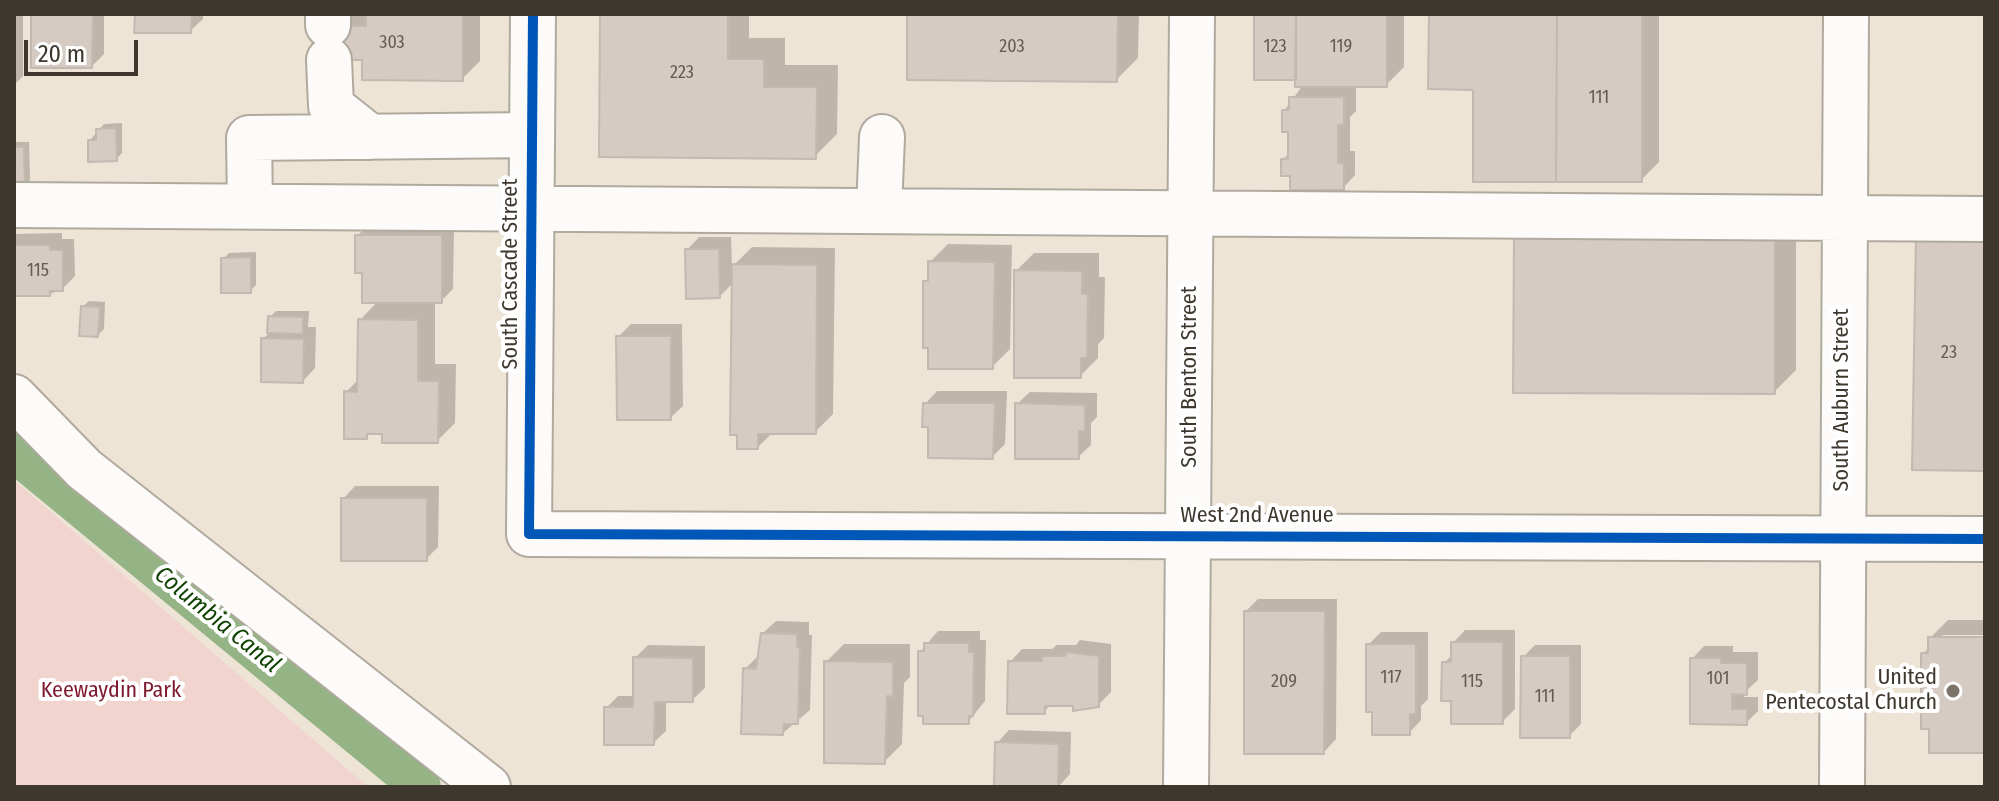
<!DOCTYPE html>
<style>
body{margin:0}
#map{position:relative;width:1999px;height:801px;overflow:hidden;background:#eee4d6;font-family:"Fira Sans Condensed",sans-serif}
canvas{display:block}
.frame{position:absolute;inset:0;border:16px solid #3e372d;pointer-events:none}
.scale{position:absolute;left:24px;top:40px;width:114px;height:36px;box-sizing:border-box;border:4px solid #3e372d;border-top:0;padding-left:10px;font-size:24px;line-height:28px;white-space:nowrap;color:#3e372d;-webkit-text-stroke:6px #fff;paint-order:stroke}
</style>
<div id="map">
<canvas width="1999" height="801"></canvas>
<div class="frame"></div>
<div class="scale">20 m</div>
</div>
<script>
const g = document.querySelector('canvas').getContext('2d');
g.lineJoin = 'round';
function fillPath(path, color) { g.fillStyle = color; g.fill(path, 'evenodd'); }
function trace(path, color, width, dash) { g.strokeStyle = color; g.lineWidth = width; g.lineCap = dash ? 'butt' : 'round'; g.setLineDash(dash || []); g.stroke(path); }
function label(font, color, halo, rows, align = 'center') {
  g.font = font + ' "Fira Sans Condensed",sans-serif'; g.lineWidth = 8; g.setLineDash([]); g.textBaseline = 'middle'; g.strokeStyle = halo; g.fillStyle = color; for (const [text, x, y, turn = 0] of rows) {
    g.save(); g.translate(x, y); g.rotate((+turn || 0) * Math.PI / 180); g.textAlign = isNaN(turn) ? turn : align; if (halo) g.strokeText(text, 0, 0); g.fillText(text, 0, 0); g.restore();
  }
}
const green = new Path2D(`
 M14,480L368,787H14Z`);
const shadow = new Path2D(`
 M14,14H23V76L14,85Z
 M33,14H104V54L92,66Z
 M137,14H203V19L190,31Z
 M334,14H480V61L462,79L364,58Z
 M602,14H749V38H785V65H838L837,134L815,156Z
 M909,14H1139L1138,58L1116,80Z
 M1256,14H1404V67L1386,85H1356V111L1350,117V151H1355V175L1343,188L1292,174L1283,159L1290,153V130L1284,111L1303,85Z
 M1431,14H1659V162L1641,180L1475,88Z
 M122,123V153L116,159L90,140L104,124Z
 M14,142H29L30,180L24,186H14Z
 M1796,215V370L1774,392L1515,391Z
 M370,223L454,224L453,289L441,301H435V364H456L455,423L437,441L384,432H372L366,437L346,392L359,379L360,320L378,301L364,271L357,236Z
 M62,233V239H74L75,276L62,289L50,294H14V234Z
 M699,237H731L732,267L752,247L835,248L833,414L815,432H773L758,447L734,282L720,296L687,250Z
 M948,244L1012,245L1010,349L992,367L925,281L930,277V262Z
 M256,252V285L250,291L223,259L229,253Z
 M1034,253H1099V277H1105L1104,338L1098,344V358L1080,376L1016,271Z
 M89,301L105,302L104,329L98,335L82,307Z
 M276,311H309L308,327H316L315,368L303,381L263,339L269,333L270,317Z
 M631,324H682L683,406L670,418L618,337Z
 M937,391H1007L1005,444L992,457L930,425L925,404Z
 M1030,392L1097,393V417L1091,423V445L1078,457L1017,404Z
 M355,486H439L438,547L426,559L343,499Z
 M1258,599H1337L1336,739L1324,752L1246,611Z
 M1948,620H1985V635H1943L1939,639H1985V751L1923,654L1930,646V638Z
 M776,621L809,622V635H812L810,710L783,733L745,669L758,656L763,633Z
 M1465,630H1515V709L1502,722L1453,699L1444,663L1453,654V643Z
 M938,631H980V640H986L985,701L968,722L920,652Z
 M1381,632H1428V699L1421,706V720L1409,733L1368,645Z
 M1080,640L1111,644V692L1098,705L1051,704L1044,712L1010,662L1022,649H1052L1057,645H1076Z
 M844,644H910V677L904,683L902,744L884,762L826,662Z
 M648,645L705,646V688L692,700H666V731L653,743L606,708L618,696H635V658Z
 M1535,645H1581V724L1569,736L1523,657Z
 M1704,646H1733V652H1758V680L1744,693V697H1758V711L1746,723L1692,722V659Z
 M1009,730L1071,732L1070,774L1058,787L997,743Z`);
const canal = new Path2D(`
 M14,452L421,787`);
const building = new Path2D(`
 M31,14H93L92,68H31Z
 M135,14H192L191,33H134Z
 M366,14H463V81L362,80V60H320V25L366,26Z
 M600,14H728V59H764V87H817L816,159L599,157Z
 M907,14H1118L1117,82L907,80Z
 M1254,14H1296V80H1254Z
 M1296,14H1387V87H1295Z
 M1429,14H1557L1556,182H1473V90L1428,89Z
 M1557,14H1642V182H1556Z
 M1289,97H1344V125H1338V163H1344V190H1290V176H1281V159H1288V132H1282V110H1289Z
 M116,128L117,161L88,162V140H96V129Z
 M14,147H24L25,188H14Z
 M355,235H442V303H362V273H355Z
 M1916,235L1985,237V471L1912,470Z
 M1514,236L1775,237V394L1513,393Z
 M14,245H50V250H63V291H50V296H14Z
 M685,249H719L720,298L686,299Z
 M251,257V293H221V258Z
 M928,261L995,262L993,369H928V348H923V281H928Z
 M732,264L817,265L816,434H758V449H737V435H730Z
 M1014,270L1082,271V294H1088L1087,358H1081V378H1014Z
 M81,306L100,307L98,337L79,336Z
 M268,316L303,317V334L267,333Z
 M358,319L418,320V381H439L438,443H382V434H367V439H344V391L357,392Z
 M616,336H671V420H617Z
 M261,338L304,339L303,383L261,382Z
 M923,403H995L993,459L928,458V427H922Z
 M1015,403L1085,405V432L1079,431V459H1015Z
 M341,498H427V561H341Z
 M1244,611H1325L1324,754H1244Z
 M761,633L797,634V647H800L798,724H784L783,735L741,734L743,668L756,669Z
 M1928,637H1985V753H1929V729H1921V653H1928Z
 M1451,642H1503V724H1451V701H1441L1442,662H1451Z
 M924,643H969V652H974L973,716H969V724H923V716H918V651H924Z
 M1366,644H1416V714H1410V735H1372V712H1366Z
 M1066,652L1099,656V707L1073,711V706H1045V714H1007L1008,661H1042V656H1065Z
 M1521,656H1570V738H1520Z
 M633,657L693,658V702H655L654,745H604V707H633Z
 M1690,658H1721V663H1747V695L1732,694V709H1747V725L1690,724Z
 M824,661L893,662V697L887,696L885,764L824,763Z
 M995,742L1059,744L1058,787H994Z`);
const minor = new Path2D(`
 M328,14V25
 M533,14L529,534L1985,539
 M329,60L331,106L370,137
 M14,205L1985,219
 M250,206L249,138L532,135
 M879,209L882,137
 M14,397L84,469L488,787
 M1186,787L1192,14
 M1842,787L1846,14`);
const cycleway = new Path2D(`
 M533,14L529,534L1985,539`);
const markers = [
 [1953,691,8,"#7c7468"]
];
const numberNames = [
 ["303",392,43],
 ["203",1012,47],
 ["123",1275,47],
 ["119",1341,47],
 ["223",682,73],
 ["111",1599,98],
 ["115",38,271],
 ["23",1949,353],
 ["117",1391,678],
 ["101",1718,679],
 ["209",1284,682],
 ["115",1472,682],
 ["111",1545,697]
];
const streetNames = [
 ["South Cascade Street",511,274,-90],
 ["South Benton Street",1190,377,-90],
 ["South Auburn Street",1842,400,-90],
 ["West 2nd Avenue",1257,516]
];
const poiNames = [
 ["United",1937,678],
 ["Pentecostal Church",1937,703]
];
const parkNames = [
 ["Keewaydin Park",111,691]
];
const waterNames = [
 ["Columbia Canal",217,620,39]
];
fillPath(green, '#f2d4ce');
fillPath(shadow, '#0003');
trace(canal, '#94b485', 40);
fillPath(building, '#d5cbc2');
trace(building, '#c3b9b0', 2);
trace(minor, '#b0a99e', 48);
trace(minor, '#fcfbf9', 44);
trace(cycleway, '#0057b8', 10);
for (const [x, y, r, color] of markers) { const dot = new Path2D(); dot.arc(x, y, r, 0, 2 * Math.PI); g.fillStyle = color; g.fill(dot); trace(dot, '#fff', 3); }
label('18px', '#645c52', null, numberNames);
label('22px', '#3e372d', '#fff', streetNames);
label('22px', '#3e372d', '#fff', poiNames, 'right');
label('22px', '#7d182d', '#fff', parkNames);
label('italic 24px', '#104300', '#fff', waterNames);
</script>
